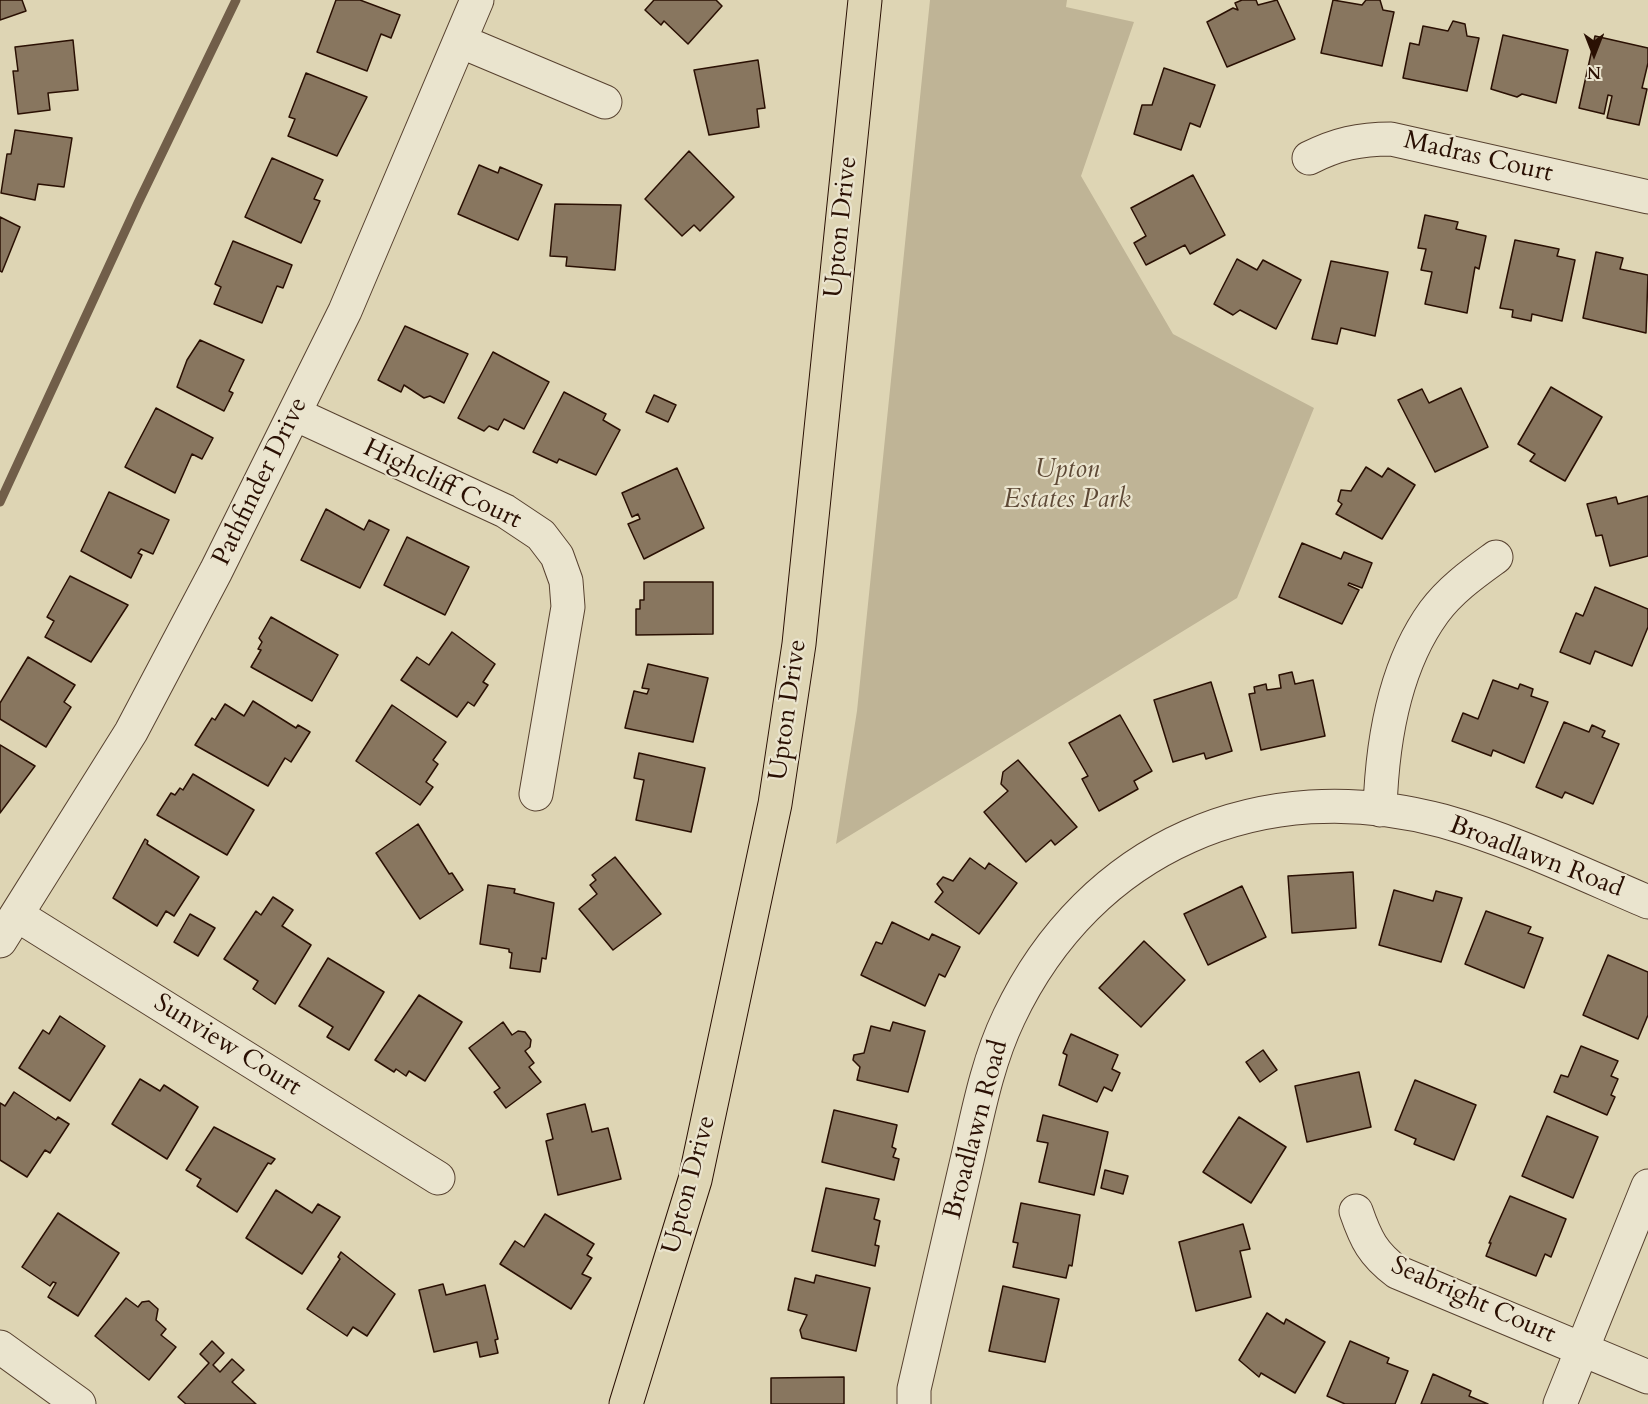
<!DOCTYPE html>
<style>
body{margin:0}
#map{position:relative;width:1648px;height:1404px;overflow:hidden;background:#ded5b4;font-family:Cardo,serif}
canvas{display:block}
.north{position:absolute;left:1564px;top:24px;width:60px;height:60px;-webkit-text-stroke:4px #eae4ce;paint-order:stroke;rotate:180deg;font-size:16px;font-weight:700;line-height:24px;text-align:center;color:#2a1003}
.north::after{content:'';display:block;margin:auto;width:21px;height:27px;background:#2a1003;clip-path:polygon(50% 0,100% 100%,50% 72%,0 100%)}
</style>
<div id="map">
<canvas width="1648" height="1404"></canvas>
<div class="north">N</div>
</div>
<script>
const g = document.querySelector('canvas').getContext('2d');
g.lineJoin = 'round';
function fillPath(path, color) { g.fillStyle = color; g.fill(path, 'evenodd'); }
function trace(path, color, width, dash) { g.strokeStyle = color; g.lineWidth = width; g.lineCap = dash ? 'butt' : 'round'; g.setLineDash(dash || []); g.stroke(path); }
function label(font, color, halo, rows, align = 'center') {
  g.font = font + ' Cardo,serif'; g.lineWidth = 4.5; g.setLineDash([]); g.textBaseline = 'middle'; g.strokeStyle = halo; g.fillStyle = color; for (const [text, x, y, turn = 0] of rows) {
    g.save(); g.translate(x, y); g.rotate((+turn || 0) * Math.PI / 180); g.textAlign = isNaN(turn) ? turn : align; if (halo) g.strokeText(text, 0, 0); g.fillText(text, 0, 0); g.restore();
  }
}
const green = new Path2D(`
 M930,0H1067L1066,7L1134,22L1081,176L1173,334L1314,408L1237,598L836,844L857,711Z`);
const stream = new Path2D(`
 M0,502L138,203L236,0`);
const building = new Path2D(`
 M0,0H22L26,11L0,20Z
 M336,0H360L400,15L391,38L381,34L367,71L317,52Z
 M654,0H716L722,6L688,44L664,21L661,25L645,10Z
 M1242,0H1256L1258,5L1277,0L1295,39L1227,67L1207,22L1233,8L1238,10L1235,3Z
 M1333,0L1362,5L1366,0H1380L1383,10L1394,12L1382,66L1321,53Z
 M1453,21L1465,24L1467,36L1479,38L1467,91L1403,78L1410,43L1419,45L1423,26L1448,31Z
 M1503,35L1568,50L1556,103L1522,94L1517,97L1491,89Z
 M1595,36L1648,48V63L1642,88L1647,89L1639,125L1607,118L1612,96L1608,95L1604,114L1579,108Z
 M73,40L78,90L48,93L50,110L18,114L13,71H18L15,47Z
 M758,60L765,108L757,109L759,127L709,135L694,70Z
 M1164,68L1215,85L1200,127L1190,123L1181,150L1134,134L1142,105H1152Z
 M306,73L367,97L337,156L288,136L295,119L289,117Z
 M15,130L72,138L64,187L38,184L35,200L1,193L7,154H11Z
 M689,151L734,197L700,231L694,225L682,236L645,199Z
 M272,158L323,180L314,199L320,201L301,243L245,217Z
 M479,165L498,173L500,167L542,185L518,240L458,214Z
 M1193,175L1225,235L1190,254L1185,245L1146,265L1134,243L1146,236L1131,208Z
 M555,204L621,205L615,270L566,266L567,257L550,256Z
 M1425,215L1458,222L1456,229L1486,236L1479,269L1475,267L1467,313L1425,304L1432,272L1421,270L1426,249L1418,248Z
 M0,217L20,227L2,272L0,271Z
 M1515,240L1559,249L1557,256L1575,260L1562,321L1532,314L1531,321L1512,317L1513,310L1500,308Z
 M233,241L292,265L283,288L277,286L262,323L214,304L221,287L215,284Z
 M1596,252L1623,258L1620,269L1648,275L1646,333L1583,318Z
 M1237,259L1257,270L1263,260L1301,280L1276,329L1240,310L1233,315L1214,304Z
 M1331,261L1388,272L1375,336L1341,328L1337,344L1312,339Z
 M405,326L468,354L444,403L430,396L424,398L404,385L401,392L378,380Z
 M200,340L244,360L229,391L233,393L224,411L177,387L187,360Z
 M493,352L549,382L524,429L504,419L498,430L489,426L484,431L458,418Z
 M1551,387L1602,417L1565,481L1530,461L1535,454L1518,444Z
 M1461,388L1488,447L1435,472L1398,400L1422,389L1429,403Z
 M564,392L606,414L603,420L620,430L596,475L559,459L557,463L533,452Z
 M654,395L676,405L668,422L646,412Z
 M156,408L213,438L202,459L192,454L175,493L125,467Z
 M1366,467L1382,477L1388,468L1415,485L1382,539L1336,514L1342,504L1338,501L1341,490L1351,491Z
 M677,468L704,528L644,559L628,524L640,519L638,514L632,517L622,493Z
 M109,492L169,520L153,554L141,549L138,553L142,555L131,578L81,551Z
 M1648,496V556L1610,566L1602,535L1596,536L1587,504L1616,497L1618,504Z
 M326,509L364,530L369,520L389,530L360,588L301,560Z
 M407,537L469,567L445,615L384,585Z
 M1302,543L1341,559L1344,552L1372,563L1362,588L1349,583L1348,585L1359,590L1342,624L1279,597Z
 M70,576L128,605L91,662L45,637L54,621L47,617Z
 M644,582H713V634L636,635V609H640V600H644Z
 M1595,587L1648,609V627L1632,666L1595,651L1590,664L1560,652L1576,613L1583,616Z
 M271,617L338,655L312,701L251,667L261,650L258,649L262,642L259,638Z
 M452,632L495,664L483,682L488,685L474,706L468,702L457,717L401,680L417,657L429,665Z
 M28,657L75,685L64,702L71,707L46,747L0,719V703Z
 M648,664L708,678L693,742L625,728L634,691L647,694L649,689L642,688Z
 M1292,672L1295,684L1313,680L1325,736L1261,750L1249,694L1255,693L1254,687L1266,684L1267,690L1281,688L1279,675Z
 M1493,680L1518,689L1520,684L1533,689L1531,696L1548,702L1524,763L1493,750L1491,756L1452,741L1463,713L1478,719Z
 M1211,682L1232,751L1206,759L1204,753L1173,762L1154,700Z
 M253,701L296,728L298,725L310,732L291,762L285,758L268,786L195,745L212,718L215,720L225,704L244,716Z
 M392,705L446,742L433,760L438,764L426,782L433,787L420,805L356,761Z
 M1120,715L1152,771L1134,781L1138,789L1099,811L1082,779L1088,776L1069,743Z
 M1564,722L1589,732L1592,725L1605,731L1602,737L1619,744L1593,804L1565,792L1562,798L1536,787Z
 M0,745L35,766L0,813Z
 M639,753L705,768L691,832L636,820L644,780L634,778Z
 M1018,760L1077,827L1055,845L1051,840L1026,862L984,812L1008,791L1001,784L1003,772Z
 M193,774L254,810L227,855L157,815L171,793L175,795L180,788L183,790Z
 M418,824L449,874L452,873L463,890L420,919L376,853Z
 M145,839L148,841L147,844L199,877L174,916L166,911L157,926L113,898Z
 M615,857L661,914L613,950L579,909L597,894L590,885L596,880L592,875Z
 M970,858L985,869L989,863L1017,883L979,934L935,902L943,892L937,884L943,877L953,881Z
 M1353,872L1356,928L1292,933L1288,876Z
 M488,885L515,889L514,893L554,903L546,959L542,958L540,972L510,968L512,953L509,952V949L480,944Z
 M1242,886L1266,937L1208,965L1184,914Z
 M1394,890L1433,901L1436,891L1462,898L1441,962L1379,945Z
 M273,897L293,910L282,926L311,945L275,1004L253,989L258,981L224,959L256,911L261,915Z
 M1486,911L1531,927L1528,933L1543,938L1524,988L1465,964Z
 M190,914L215,928L198,956L174,942Z
 M892,922L929,940L932,934L960,947L945,977L939,974L925,1006L861,975L876,942L882,944Z
 M1144,941L1185,980L1141,1027L1099,988Z
 M1608,955L1648,972V1015L1638,1039L1583,1015Z
 M328,958L384,992L349,1050L327,1037L333,1027L299,1006Z
 M419,995L462,1022L425,1081L409,1071L406,1076L396,1069L394,1072L375,1060Z
 M60,1016L105,1046L70,1101L19,1068L43,1030L49,1034Z
 M503,1022L512,1035L518,1031L525,1032L531,1040L530,1047L525,1051L534,1063L529,1067L541,1082L506,1108L494,1092L500,1088L469,1048Z
 M893,1022L925,1031L908,1092L857,1080L860,1067L853,1060L854,1055L864,1053L871,1026L890,1031Z
 M1071,1034L1118,1055L1112,1069L1120,1073L1112,1091L1104,1087L1097,1102L1059,1085L1067,1055L1063,1053Z
 M1581,1046L1618,1061L1611,1076L1618,1079L1611,1095L1615,1097L1607,1115L1554,1092L1561,1075L1568,1077Z
 M1263,1050L1277,1070L1260,1082L1246,1062Z
 M1359,1072L1371,1127L1307,1142L1295,1086Z
 M140,1079L160,1091L164,1085L198,1107L167,1159L112,1124Z
 M1415,1080L1476,1105L1454,1160L1414,1144L1416,1139L1395,1130Z
 M14,1092L56,1120L58,1117L69,1124L50,1153L45,1150L27,1177L0,1160V1103L5,1106Z
 M585,1104L592,1132L608,1128L621,1179L558,1195L546,1141L553,1139L547,1114Z
 M834,1110L897,1125L892,1147L896,1149L893,1157L899,1159L894,1180L822,1162Z
 M1043,1115L1108,1132L1094,1195L1039,1182L1048,1143L1037,1141Z
 M1547,1116L1598,1137L1573,1198L1522,1176Z
 M1239,1117L1286,1147L1251,1203L1203,1172Z
 M214,1127L275,1159L271,1164L268,1163L237,1212L197,1186L201,1179L186,1170Z
 M1105,1170L1128,1176L1123,1194L1101,1188Z
 M826,1188L879,1199L874,1219L880,1221L875,1245L879,1246L875,1266L812,1251Z
 M276,1190L312,1213L318,1204L340,1217L302,1274L246,1238Z
 M1510,1196L1566,1219L1551,1257L1545,1254L1536,1276L1486,1256L1491,1243H1489Z
 M1021,1203L1080,1215L1072,1266L1069,1265L1066,1278L1013,1267L1018,1243L1013,1242Z
 M58,1213L119,1253L78,1316L48,1297L56,1283L53,1282L50,1286L22,1267Z
 M545,1214L594,1244L587,1255L592,1258L582,1274L591,1278L571,1309L500,1264L515,1241L524,1247Z
 M1243,1224L1250,1249L1240,1251L1251,1297L1196,1311L1179,1242Z
 M341,1252L395,1294L367,1336L353,1327L347,1336L307,1309L340,1259L338,1257Z
 M816,1275L870,1288L856,1351L802,1338L800,1330L807,1315L788,1310L795,1278L814,1283Z
 M443,1284L446,1295L485,1285L498,1339L495,1340L498,1353L480,1357L477,1342L434,1352L419,1290Z
 M1003,1286L1059,1299L1045,1362L989,1351Z
 M126,1298L138,1307L142,1302L149,1301L158,1309L156,1320L166,1329L161,1335L176,1347L149,1380L95,1336Z
 M1267,1313L1284,1324L1286,1319L1325,1342L1295,1393L1261,1373L1259,1377L1239,1360Z
 M212,1341L224,1353L213,1365L220,1372L232,1359L244,1370L232,1382L256,1404H186L178,1397L209,1363L200,1354Z
 M1350,1341L1389,1358L1387,1363L1408,1371L1395,1404H1345L1327,1396Z
 M1433,1374L1471,1391L1469,1396L1488,1404H1421Z
 M844,1377V1404H771V1378Z`);
const minor = new Path2D(`
 M460,41L605,102
 M1309,158C1337,144 1359,139 1391,139L1648,197
 M295,414L505,511L541,535L557,556L566,581L568,607L536,794
 M1380,810C1382,743 1394,667 1434,612C1451,589 1474,573 1496,557
 M17,915L438,1178
 M0,941L131,732L216,571L345,311L477,0
 M1356,1211C1366,1240 1373,1254 1397,1272L1648,1377
 M0,1347L79,1404
 M914,1404V1389C931,1316 948,1242 965,1169C977,1118 986,1065 1009,1017C1090,846 1262,772 1443,821C1514,841 1580,873 1648,902
 M1560,1404L1648,1186`);
const major = new Path2D(`
 M626,1404L695,1180L775,804L799,644L865,0`);
const streetNames = [
 ["Madras Court",1478,158,13],
 ["Upton Drive",842,227,-84],
 ["Pathfinder Drive",261,482,-64],
 ["Highcliff Court",442,485,26],
 ["Upton Drive",789,710,-82],
 ["Broadlawn Road",1536,858,21],
 ["Sunview Court",227,1046,32],
 ["Broadlawn Road",977,1130,-75],
 ["Upton Drive",690,1185,-75],
 ["Seabright Court",1473,1301,24]
];
const parkNames = [
 ["Upton",1067,471],
 ["Estates Park",1067,501]
];
fillPath(green, '#bfb496');
trace(stream, '#715e49', 9);
fillPath(building, '#88765f');
trace(building, '#2a1003', 1.5);
trace(minor, '#57412f', 35);
trace(major, '#2a1003', 35);
trace(minor, '#eae4ce', 33);
trace(major, '#ded5b4', 33);
label('26px', '#2a1003', '#eae4ce', streetNames);
label('italic 26px', '#5e4936', '#eae4ce', parkNames);
</script>
